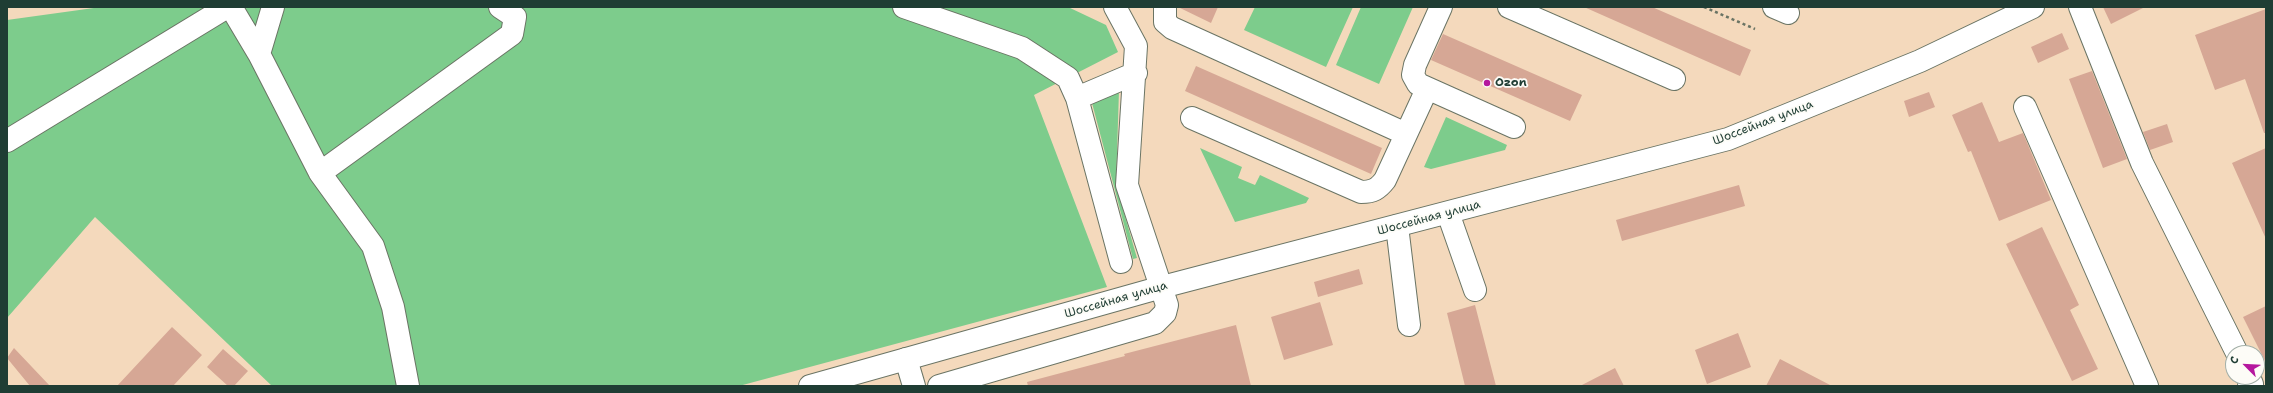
<!DOCTYPE html>
<meta charset="utf-8">
<style>
body{margin:0}
#map{position:relative;width:2273px;height:393px;overflow:hidden;background:#f4d9bc;font-family:"Shantell Sans",sans-serif}
canvas{display:block}
.frame{position:absolute;inset:0;border:8px solid #1f3d34;pointer-events:none}
.north{position:absolute;left:2225px;top:345px;width:40px;height:40px;box-sizing:border-box;background:#fdfcf7;border:1px solid #a4b0a9;border-radius:50%;rotate:294deg;font-size:11px;font-weight:700;line-height:16px;text-align:center;color:#1f3d34}
.north::after{content:'';display:block;margin:auto;width:14px;height:18px;background:#b5179e;clip-path:polygon(50% 0,100% 100%,50% 72%,0 100%)}
</style>
<div id="map">
<canvas width="2273" height="393"></canvas>
<div class="frame"></div>
<div class="north">С</div>
</div>
<script>
const g = document.querySelector('canvas').getContext('2d');
g.lineJoin = 'round';
function fillPath(path, color) { g.fillStyle = color; g.fill(path, 'evenodd'); }
function trace(path, color, width, dash) { g.strokeStyle = color; g.lineWidth = width; g.lineCap = dash ? 'butt' : 'round'; g.setLineDash(dash || []); g.stroke(path); }
function label(font, color, halo, rows, align = 'center') {
  g.font = font + ' "Shantell Sans",sans-serif'; g.lineWidth = 3.5; g.setLineDash([]); g.textBaseline = 'middle'; g.strokeStyle = halo; g.fillStyle = color; for (const [text, x, y, turn = 0] of rows) {
    g.save(); g.translate(x, y); g.rotate((+turn || 0) * Math.PI / 180); g.textAlign = isNaN(turn) ? turn : align; if (halo) g.strokeText(text, 0, 0); g.fillText(text, 0, 0); g.restore();
  }
}
const green = new Path2D(`
 M101,7H1068L1106,25L1118,52L1034,95L1107,287L739,386H272L95,217L7,318V20Z
 M1255,7H1353L1326,67L1244,30Z
 M1361,7H1413L1379,84L1336,65Z
 M1119,90L1116,185L1137,258L1133,259L1092,103Z
 M1446,117L1507,145L1505,150L1431,169L1424,167Z
 M1200,148L1242,167L1238,178L1255,185L1260,175L1309,198L1306,203L1235,222Z`);
const building = new Path2D(`
 M1178,7H1218L1211,23Z
 M1584,7H1652L1751,50L1740,76Z
 M2103,7H2145L2111,24Z
 M2266,9V133H2264L2245,79L2215,90L2195,35Z
 M2062,33L2069,49L2038,63L2031,47Z
 M1443,34L1582,95L1570,121L1431,60Z
 M1196,66L1382,148L1371,174L1185,91Z
 M2092,71L2127,159L2103,168L2069,79Z
 M1929,92L1935,107L1909,117L1904,101Z
 M1982,102L1999,142L2023,133L2051,200L1999,221L1971,151L1968,152L1952,115Z
 M2167,124L2173,142L2150,150L2143,132Z
 M2266,148V239L2232,163Z
 M1739,185L1745,206L1622,241L1616,220Z
 M2042,227L2079,305L2070,310L2098,369L2072,381L2006,244Z
 M1359,269L1363,284L1318,297L1314,282Z
 M1320,302L1333,345L1284,360L1271,317Z
 M1475,305L1496,386H1465L1447,313Z
 M2266,306V363L2243,317Z
 M1236,325L1251,386H1028L1027,382L1125,356L1124,354Z
 M172,327L202,355L173,386H117Z
 M1738,333L1751,367L1707,384L1695,350Z
 M14,348L50,386H30L7,358Z
 M223,349L248,371L234,386H228L207,367Z
 M1780,359L1832,386H1766Z
 M1615,368L1624,386H1580Z`);
const path = new Path2D(`
 M1704,7L1755,29`);
const minor = new Path2D(`
 M231,7L259,54L320,173L373,246L393,307L408,386
 M904,7L1022,48L1068,78L1077,98L1121,262
 M1165,7V22L1172,28L1406,134
 M1441,7L1415,65L1413,75L1418,84L1514,127
 M1509,7L1674,79
 M1774,7L1788,13
 M2080,7L2142,163L2237,353
 M259,54L273,7
 M1077,98L1136,73
 M2025,107L2147,386
 M1192,118L1361,192C1373,192 1378,189 1385,180L1427,89
 M7,141L227,7
 M320,173L512,34L515,17L500,7
 M1448,213L1475,290
 M1397,226L1409,325
 M906,359L914,386
 M2249,377L2252,384L2249,386
 M939,386L1155,323L1165,313L1167,305L1127,185L1136,46L1115,7`);
const major = new Path2D(`
 M810,386L1162,287L1728,139L1920,61L2033,7`);
const markers = [
 [1487,83,4,"#b5179e"]
];
const poiNames = [
 ["Ozon",1495,83]
];
const streetNames = [
 ["Шоссейная улица",1763,123,-21],
 ["Шоссейная улица",1429,218,-15],
 ["Шоссейная улица",1116,300,-16]
];
fillPath(green, '#7dcc8c');
fillPath(building, '#d6a795');
trace(minor, '#6a7464', 24);
trace(major, '#6a7464', 24);
trace(path, '#6a7464', 2.5, [3, 3]);
trace(minor, '#fff', 22);
trace(major, '#fff', 22);
for (const [x, y, r, color] of markers) { const dot = new Path2D(); dot.arc(x, y, r, 0, 2 * Math.PI); g.fillStyle = color; g.fill(dot); trace(dot, '#fdfcf7', 1.5); }
label('bold 12px', '#1f3d34', '#fdfcf7', poiNames, 'left');
label('12px', '#1f3d34', '#fdfcf7', streetNames);
</script>
